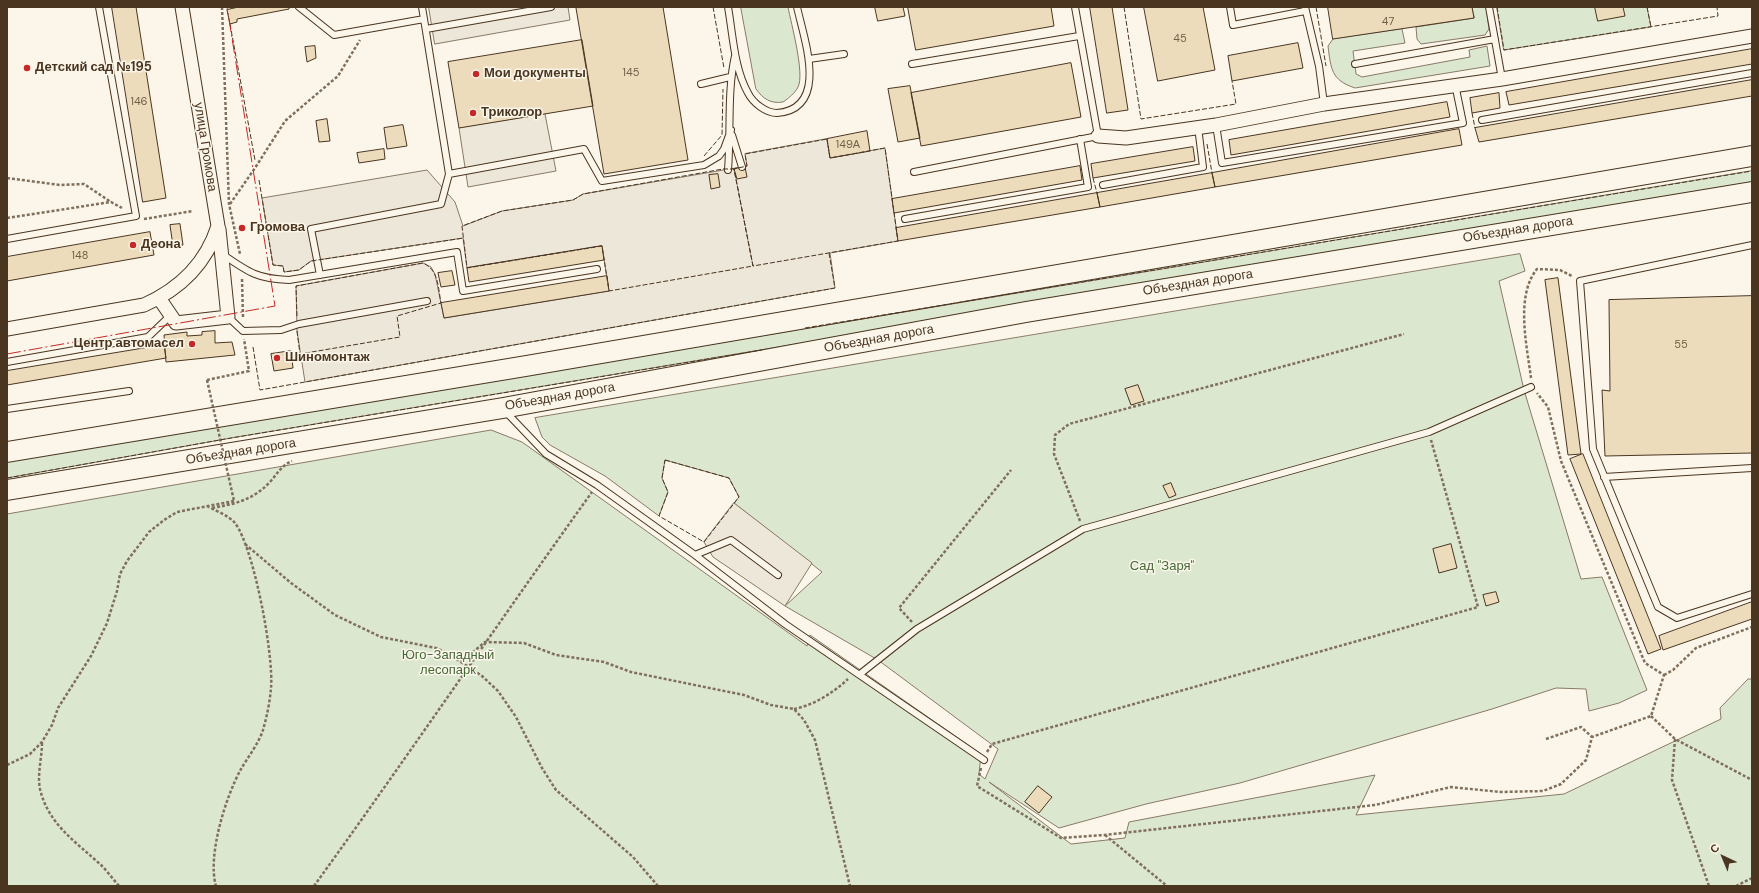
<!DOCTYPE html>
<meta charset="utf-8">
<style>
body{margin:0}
#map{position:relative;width:1759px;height:893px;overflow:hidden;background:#fbf6e9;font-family:"DM Sans",sans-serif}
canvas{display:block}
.frame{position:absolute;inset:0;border:8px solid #4a3520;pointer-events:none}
.north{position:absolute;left:1703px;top:837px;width:40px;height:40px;-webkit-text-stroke:3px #fbf6e9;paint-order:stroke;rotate:316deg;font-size:11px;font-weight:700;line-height:16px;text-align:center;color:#4a3520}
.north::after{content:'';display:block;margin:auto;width:14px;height:18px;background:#4a3520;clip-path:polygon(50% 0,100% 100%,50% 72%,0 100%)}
</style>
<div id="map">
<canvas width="1759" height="893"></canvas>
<div class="frame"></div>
<div class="north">С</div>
</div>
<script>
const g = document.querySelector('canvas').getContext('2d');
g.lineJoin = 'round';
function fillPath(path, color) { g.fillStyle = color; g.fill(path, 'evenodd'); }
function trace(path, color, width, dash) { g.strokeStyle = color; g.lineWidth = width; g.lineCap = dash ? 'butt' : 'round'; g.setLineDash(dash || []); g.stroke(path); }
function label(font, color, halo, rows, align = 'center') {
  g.font = font + ' "DM Sans",sans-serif'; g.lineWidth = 3; g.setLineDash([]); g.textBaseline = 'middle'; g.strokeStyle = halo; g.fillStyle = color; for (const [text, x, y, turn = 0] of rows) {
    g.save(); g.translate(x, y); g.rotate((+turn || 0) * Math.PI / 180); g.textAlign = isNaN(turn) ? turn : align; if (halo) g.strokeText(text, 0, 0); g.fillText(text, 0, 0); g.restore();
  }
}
const green = new Path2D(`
 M741,7H788C791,23 805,74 798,87C795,93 789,98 783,102C771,104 763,99 756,89Z
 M1472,7H1486L1489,29L1485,35L1421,44L1417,39L1416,27L1474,18Z
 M1497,7H1647L1651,27L1504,50Z
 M1402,29L1405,43L1353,51L1356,74L1362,77L1470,57L1469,50L1487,46L1490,66L1355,88C1331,80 1331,69 1328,46L1333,39Z
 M1752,171V185L231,438L7,478V462Z
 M1520,254L1525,271L1499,281L1524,390L1581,579L1602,577L1647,690L1619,703L1589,711L1586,689L1556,688L1492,709L1240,783L1146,804L1059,828L989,782L1071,844L1125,838L1129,822L1375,775L1356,815L1564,794L1721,719L1720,708L1748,679H1752V886H7V514L491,430L522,442L807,646L810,635L981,754L979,774L985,779L998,749L878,660L785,606L822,572L734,503L739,497L729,478L665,460L662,478L668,492L659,516L605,476L550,445L542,437L535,418Z`);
const parking = new Path2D(`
 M429,7H568L570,20L435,44Z
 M545,114L556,171L468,187L459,128Z
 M827,139L830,158L885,148L898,241L830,253L835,288L305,382L297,331L296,286L423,263L431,267L435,274L444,318L609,291L602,246L467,268L463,238L311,261L299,270L284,272L283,266L273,265L262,198L427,170L455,202L463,226L502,211L573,200L583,194L747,166L745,154Z
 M734,503L812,563L785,606L713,557L704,542Z`);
const building = new Path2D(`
 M112,7H136L166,198L143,202Z
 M239,7H289V9L237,19V22L230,24L227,10Z
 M663,7L688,160L604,174L576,8Z
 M875,7H903L905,16L878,21Z
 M908,7H1051L1054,26L916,50Z
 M1090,7H1112L1128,110L1107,113Z
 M1144,7H1203L1215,70L1158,81Z
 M1328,7H1472L1474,18L1333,39Z
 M1595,7H1623L1625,16L1598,21Z
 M582,40L593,106L459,128L448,62Z
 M1298,43L1303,68L1232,81L1228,56Z
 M315,46L316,58L307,62L305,47Z
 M1752,49V64L1509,105L1506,92Z
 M1071,63L1081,117L921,146L911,93Z
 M1752,80V96L1479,142L1475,128Z
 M910,86L920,138L898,142L888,89Z
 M1499,93L1500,108L1472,113L1470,98Z
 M1447,102L1450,117L1231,155L1229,140Z
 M327,119L330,141L319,142L316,121Z
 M403,125L407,146L387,149L384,128Z
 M1459,129L1462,145L1215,187L1212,173Z
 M867,131L870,151L830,158L827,139Z
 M1193,147L1195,161L1093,178L1091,164Z
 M384,149L385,159L359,163L357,153Z
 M1080,166L1082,180L894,213L892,199Z
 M745,167L747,177L737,179L734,169Z
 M1212,173L1215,187L1100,207L1097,193Z
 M718,174L720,187L711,189L709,175Z
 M1097,193L1100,207L898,241L896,228Z
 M180,224L183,245L173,246L170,225Z
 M150,232L154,255L7,281V257Z
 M602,246L604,260L469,282L467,268Z
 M452,271L455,285L441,287L438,273Z
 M607,276L609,291L444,318L441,303Z
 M1558,278L1581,454L1568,455L1545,280Z
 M1752,296V453L1605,456L1602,390L1610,391L1609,300Z
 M215,331V343L232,342L235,355L166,362L164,335L187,332V336L202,335V332Z
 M164,345L166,358L7,385V371Z
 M291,351L293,368L274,371L271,354Z
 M1138,385L1144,401L1131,405L1125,389Z
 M1583,454L1661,649L1648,654L1570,459Z
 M1171,483L1176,495L1169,498L1163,486Z
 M1451,544L1457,568L1439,573L1433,549Z
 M1496,592L1499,602L1486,606L1483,595Z
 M1752,602V619L1663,650L1659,636Z
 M1038,786L1052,797L1039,813L1025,802Z`);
const path = new Path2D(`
 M222,7L229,204L240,254
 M7,178L60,185L84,184L111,202
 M230,204L255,168L285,121L338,76L360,40
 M7,218L111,202L122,208
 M144,219L193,211
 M242,279L243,318
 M1531,378C1527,346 1515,296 1537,269L1560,270L1572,276
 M207,380L249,371L244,339
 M207,506C216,511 228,515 235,523C254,548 274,656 271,688C270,701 267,716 263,730C259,743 248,757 241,769C226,796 207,856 216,886
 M212,508C235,504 253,500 270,482C277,474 282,465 292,461
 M1080,521L1054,454L1055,435L1069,424L1404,334
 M245,544L291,583L335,615L381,637L436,648L449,654L482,676L498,691L516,717L542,768L556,790L633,857L658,886
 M912,622L899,608L1011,470
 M461,662L485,642L524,643L556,655L604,662L631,672L744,695L771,705L794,709L804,720L815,740L850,886
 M1664,675L1673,670L1696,648L1752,627
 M794,709C814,705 833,693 848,679
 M1651,716L1675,739L1752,780
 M1546,739L1581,727L1592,737
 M1675,739L1672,780L1709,886
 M42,743C42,758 37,774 40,789C48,824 76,842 101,865C107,871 113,879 119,886
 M987,752L992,744L1478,607L1431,440
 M7,765L30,754L42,742L52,725L58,708L91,656L107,623L117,591L120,574L127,561L149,532L164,520L177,512L234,501
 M981,768L977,786L1061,838L1104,835L1375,805L1451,787L1501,792L1543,791L1561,784L1586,760L1592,737L1651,716L1664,675L1645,663L1561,461L1548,407L1537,393
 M1105,835L1167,886
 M314,886C408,756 498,623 592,492
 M1736,886L1752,878`);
const service = new Path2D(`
 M299,7L334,35L424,19L449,174L441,204L311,229L320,275
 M422,7L424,19
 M728,7C733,35 734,68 748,93C753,103 766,113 777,113C830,109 804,39 797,7
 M1230,7L1233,25L1305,11
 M1305,7L1319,66L1324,104
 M1489,7L1502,79
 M426,29L551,7
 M809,59L844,54
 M912,64L1079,36
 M1355,64L1495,39
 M701,84L730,77
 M1482,120L1752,73
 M1216,125L1222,163L1463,123L1455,84
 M732,135L742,167
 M728,170C731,133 727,91 735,56
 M914,172L1098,136L1075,7
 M449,174L584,149L602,181L704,165L719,156L724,149L731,130
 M1103,185L1203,167L1198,127
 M905,219L1088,187L1080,139
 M7,239L136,216L99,7
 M1752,245L1580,281L1593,449L1658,607L1677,618L1752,594
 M222,254C248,272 257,279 289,280L457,252L463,291L597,269
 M228,317L243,331L281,330L299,324L427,301
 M7,362L148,337L171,315
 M7,409L129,391
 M505,411L546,454L597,485L695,555L731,540L778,575
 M1604,477L1752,468
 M695,555L785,624L984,760
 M860,674L917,629L1083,529L1429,432L1531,387`);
const minor = new Path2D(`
 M1098,136L1126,138L1216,125L1324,104L1502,79L1752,36
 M159,298L176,323L228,317L219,229
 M7,329L144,305C180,289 206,264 218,226L182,7`);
const primary = new Path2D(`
 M7,452L526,366L1752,156
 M7,490L503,408L1026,312L1752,192`);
const pathBridge = new Path2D(`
 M207,380L234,501`);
const fence = new Path2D(`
 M713,7L724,68
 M1124,7L1141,119L1236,104L1232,81
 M1316,7L1326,66
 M1497,7L1504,50L1718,16L1717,7
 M1647,7L1651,27
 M230,24L255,160
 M1472,113L1475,128
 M827,139L830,158L885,148L898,241L753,266L734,169L747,166L745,154Z
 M1207,144L1212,173
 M704,156L722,135L723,89
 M723,169H734L753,266L609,291L602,246L467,268L462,226L502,211L573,200L583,194Z
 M1093,178L1097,193
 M259,180L273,265L283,266L284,272L299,270L311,261L464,238
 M805,328L1752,171
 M297,331L300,354L400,337L397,316L441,303C438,288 439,270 423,263L296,286L297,317
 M253,347L260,390L835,288L829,253
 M665,460L729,478L739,497L704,542L659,516L668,492L662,478Z
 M7,478L231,438L762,350`);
const power = new Path2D(`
 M7,354L275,306L227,7`);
const markers = [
 [27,68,4,"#c62828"],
 [476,74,4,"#c62828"],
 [473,113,4,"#c62828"],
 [242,228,4,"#c62828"],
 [133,245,4,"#c62828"],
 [192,344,4,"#c62828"],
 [277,358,4,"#c62828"]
];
const numberNames = [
 ["47",1388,22],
 ["45",1180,39],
 ["145",631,73],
 ["146",139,102],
 ["149А",848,145],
 ["148",80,256],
 ["55",1681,345]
];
const poiNames = [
 ["Детский сад №195",35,68],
 ["Мои документы",484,74],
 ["Триколор",481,113],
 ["Громова",250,228],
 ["Деона",141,245],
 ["Центр автомасел",184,344,"right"],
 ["Шиномонтаж",285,358]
];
const streetNames = [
 ["улица Громова",205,147,81],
 ["Объездная дорога",1518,230,-9],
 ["Объездная дорога",1198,283,-9],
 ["Объездная дорога",879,339,-10],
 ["Объездная дорога",560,397,-10],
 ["Объездная дорога",241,452,-9]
];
const parkNames = [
 ["Сад \"Заря\"",1162,567],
 ["Юго-Западный",448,656],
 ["лесопарк",448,671]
];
fillPath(green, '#dce7d0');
trace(green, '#887966', 1);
fillPath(parking, '#ede7d9');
trace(parking, '#887966', 1);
fillPath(building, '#ecdcbc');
trace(building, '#4a3520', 1);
trace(service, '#4a3520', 8);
trace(minor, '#4a3520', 15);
trace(primary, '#4a3520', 22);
trace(path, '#7f6f5c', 2.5, [3, 2]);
trace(service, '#fbf6e9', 6);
trace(minor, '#fbf6e9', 13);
trace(primary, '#fbf6e9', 20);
trace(pathBridge, '#7f6f5c', 2.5, [3, 2]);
trace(fence, '#4a3520', 1, [5, 2]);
trace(power, '#c62828', 1, [14, 3, 2, 3]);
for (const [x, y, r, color] of markers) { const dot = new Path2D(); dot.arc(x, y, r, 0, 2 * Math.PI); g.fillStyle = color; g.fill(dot); trace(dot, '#fbf6e9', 1.5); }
label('11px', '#725f47', null, numberNames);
label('bold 13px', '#4a3520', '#fbf6e9', poiNames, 'left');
label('13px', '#4a3520', '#fbf6e9', streetNames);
label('13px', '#436837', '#fbf6e9', parkNames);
</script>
